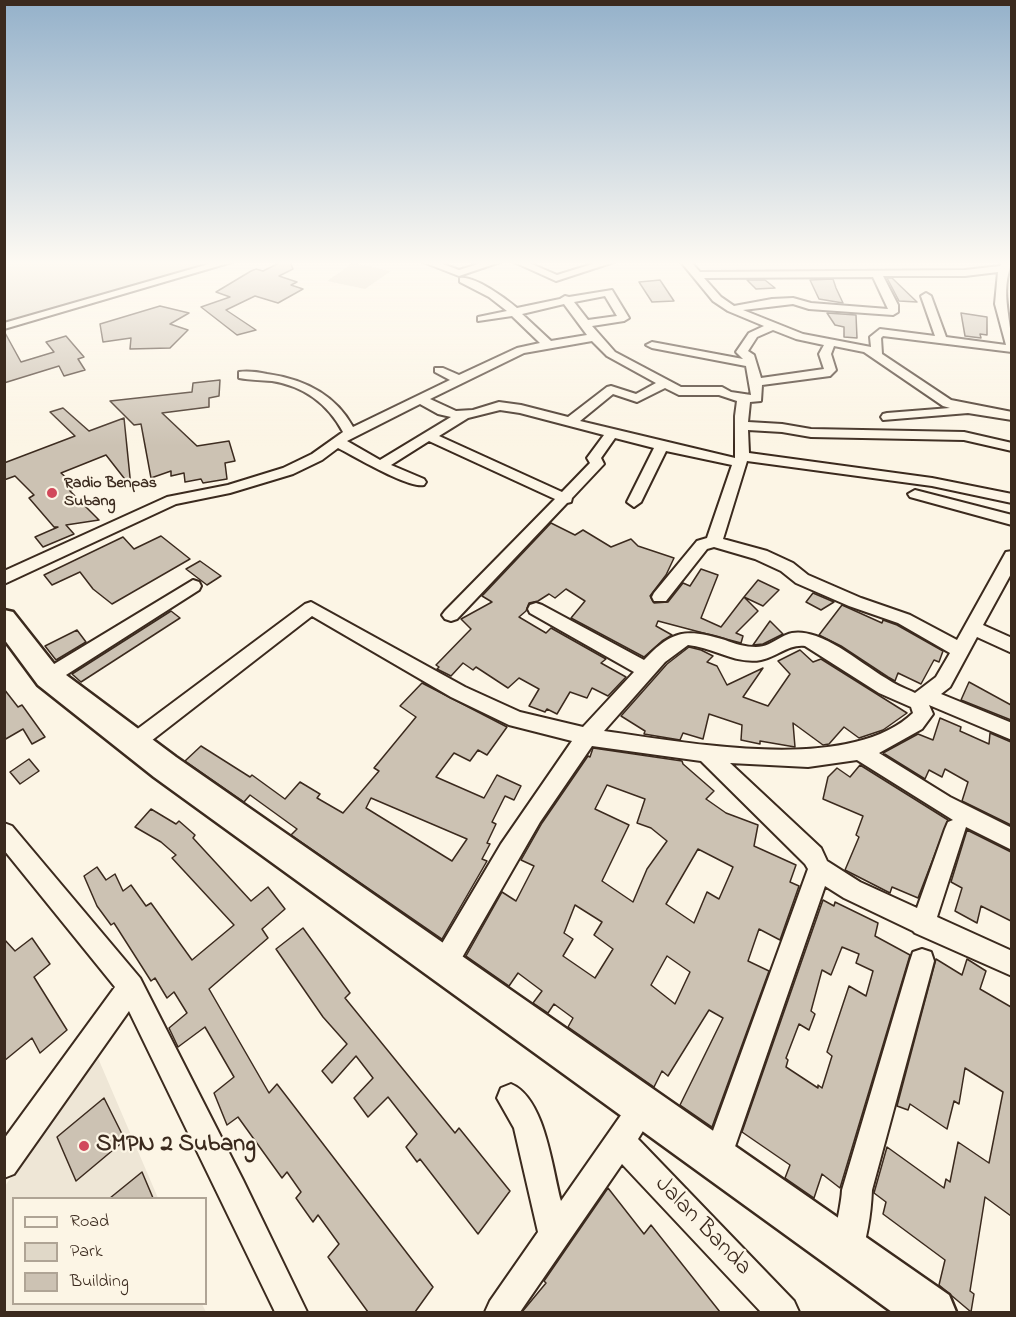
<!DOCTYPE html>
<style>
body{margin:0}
#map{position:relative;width:1016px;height:1317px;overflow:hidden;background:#fcf5e5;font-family:"Indie Flower",sans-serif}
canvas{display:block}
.frame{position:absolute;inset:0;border:6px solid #3b2a1e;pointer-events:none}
.legend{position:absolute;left:12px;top:1197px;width:195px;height:108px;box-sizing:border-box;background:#fcf5e5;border:2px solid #afa495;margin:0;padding:8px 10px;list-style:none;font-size:18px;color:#3b2a1e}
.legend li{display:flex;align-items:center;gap:12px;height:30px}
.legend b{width:30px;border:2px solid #afa495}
</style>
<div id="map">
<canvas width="1016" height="1317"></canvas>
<div class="frame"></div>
<ul class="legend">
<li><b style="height:8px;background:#fcf5e5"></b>Road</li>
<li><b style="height:16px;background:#e0d8c8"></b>Park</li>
<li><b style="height:16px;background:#ccc2b3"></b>Building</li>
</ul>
</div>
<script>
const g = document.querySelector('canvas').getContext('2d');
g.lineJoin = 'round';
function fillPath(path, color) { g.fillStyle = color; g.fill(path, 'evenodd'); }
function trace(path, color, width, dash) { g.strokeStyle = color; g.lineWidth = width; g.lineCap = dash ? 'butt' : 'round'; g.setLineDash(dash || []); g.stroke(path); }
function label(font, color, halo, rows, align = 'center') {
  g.font = font + ' "Indie Flower",sans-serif'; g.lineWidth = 4.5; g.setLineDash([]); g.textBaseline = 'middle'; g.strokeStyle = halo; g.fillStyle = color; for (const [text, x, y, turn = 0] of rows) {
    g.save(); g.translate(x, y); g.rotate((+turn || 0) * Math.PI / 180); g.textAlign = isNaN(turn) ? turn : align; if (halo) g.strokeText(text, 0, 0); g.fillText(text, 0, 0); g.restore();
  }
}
const built = new Path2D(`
 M98,1058L158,1198H14V1304H202L206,1312H5V1186L59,1106Z`);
const green = new Path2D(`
 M11,262H219L5,324L4,264Z
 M353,263L391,271L365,289L327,281Z`);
const building = new Path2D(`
 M281,262H290L293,269L279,276L297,282L291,285L303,289L278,303L255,296L226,310L256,330L237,335L201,307L230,297L216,292L251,271L256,269L263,271Z
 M887,278H892L917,302L899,301Z
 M833,279L836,288L843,303L819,299L810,280Z
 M660,280L674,301L652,302L639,282Z
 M747,280H765L775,288L756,289Z
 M160,306L189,313L170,324L188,330L170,348L130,349L131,338L103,342L100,324Z
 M827,313L856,315L857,338L844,337V327L835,325Z
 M961,313L987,317V335L980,334L981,338L965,336Z
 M4,331L21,362L54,352L46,342L66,336L84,357L78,359L85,370L64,376L59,366L4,383Z
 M220,380L219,396L209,398V407L162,413L197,446L229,441L235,461L225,463L227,479L203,483L201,479L185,482L184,473L171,476V471L151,478L141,424L134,425L110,401L192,392L193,383Z
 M63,408L89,431L124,418L131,487L106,455L61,473L77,487L70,491L99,520L66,525L74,534L43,547L35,537L58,527H54L29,498L34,495L15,476L4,480V463L75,436L50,412Z
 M551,523L575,535L583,530L611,547L631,539L638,546L674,558L666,575L650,596L654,603L668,602L683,583L690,586L701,569L718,575L701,618L721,627L744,597L758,611L736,633L743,636L741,643L658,621L656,626L672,635L662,641L644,657L571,618L585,601L566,589L555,598L549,594L538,601L529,603L526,611L519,617L546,633L551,628L606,659L601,663L626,677L608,696L592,688L587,698L570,692L557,714L547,709L545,712L529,706L539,689L519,678L508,688L476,667L473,670L463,663L451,676L437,669L439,667L436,665L471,629L461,619L492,602L482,596Z
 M161,536L190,559L112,604L93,589L80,572L52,585L44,575L123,537L134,549Z
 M200,561L221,576L207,585L186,569Z
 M758,580L779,590L763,606L744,597Z
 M813,593L834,602L821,610L806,602Z
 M842,605L882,623L883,620L897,625L943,651L939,662L934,660L921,684L898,673L895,681L888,677L841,646L819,635Z
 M171,611L180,618L81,682L72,674Z
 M770,621L783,634L763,644L753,645Z
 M77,630L86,642L56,660L45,646Z
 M689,647L701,650L713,656L707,662L717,666L727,685L763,668L743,697L768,706L790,674L778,661L800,650L813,662L821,659L907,713L883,730L859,738L844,727L829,744L823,745L793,723L795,747L760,741V744L741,740L742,725L709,714L703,739L683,733L680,740L644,734L645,731L621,716L667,664Z
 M969,682L1011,705V720L961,700Z
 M422,683L507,727L487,755L478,750L470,761L454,753L436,777L484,798L497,775L521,786L514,800L505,796L492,822L496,824L487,843L490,844L482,859L487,861L442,939L291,835L297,829L250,795L244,802L185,761L201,746L250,777L252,775L285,799L300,782L320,794L317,798L343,813L379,771L374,768L416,717L400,706ZM371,798L467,839L452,861L366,808Z
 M4,689L18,707L22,705L45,737L32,744L23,729L4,740Z
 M940,718L961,727L960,731L989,744L990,733L1011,742V825L962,801L968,782L945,769L942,777L929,770L925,779L883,753L918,734L933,740Z
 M593,748L682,761L683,764L714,791L706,799L726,813L758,825L754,846L796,865L790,882L799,886L780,940L759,929L748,961L769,971L712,1127L680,1105L723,1018L709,1010L668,1076L662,1071L654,1087L568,1027L573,1018L554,1004L548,1013L533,1003L542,991L518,973L509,986L466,956L502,892L516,901L534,866L521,860L542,823L588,756L590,757ZM607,785L645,799L637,823L651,828L667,841L647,869L633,902L602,881L629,825L595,809ZM698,849L733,867L719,899L707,892L694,923L666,904ZM575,905L602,922L594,935L613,949L595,978L563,956L573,939L564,933ZM667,956L690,972L675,1004L651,985Z
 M29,759L39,771L20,784L10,772Z
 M860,765L948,820L918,898L892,887L890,893L845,870L859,837L856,835L863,816L823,799L828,777L837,768L850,777Z
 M151,809L176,824L179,821L195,835L193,838L251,901L268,887L285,909L262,929L268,938L209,989L269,1093L277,1084L433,1287L415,1312H368L328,1257L339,1244L318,1215L313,1222L296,1198L301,1192L287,1172L282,1178L238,1117L227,1125L214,1093L234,1077L205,1027L178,1047L169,1028L187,1013L174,992L167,998L155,978L151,981L114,923L111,925L97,906L84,876L97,867L106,880L115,874L123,891L131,885L146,906L151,903L192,960L234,925L172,858L176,855L161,842L135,827Z
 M967,830L1011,852V921L981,906L977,923L955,911L962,888L951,882Z
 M823,900L834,906L835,902L878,923L875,936L910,955L840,1188L822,1174L814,1198L785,1178L790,1165L742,1132ZM842,947L859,954L856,963L873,971L866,996L849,986L827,1052L832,1056L822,1088L818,1085V1088L786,1067L788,1060L786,1058L799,1024L809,1030L815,1014L811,1011L822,970L831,975Z
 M303,928L350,993L345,998L455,1133L459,1128L510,1191L478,1234L420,1159L417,1162L406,1147L417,1134L388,1097L368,1117L354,1098L373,1078L356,1056L332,1083L322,1071L347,1044L323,1017L276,949Z
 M32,938L50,964L34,977L67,1030L40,1053L32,1038L4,1061V939L15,951Z
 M936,959L962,975L967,959L986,971L980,989L1011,1007V1216L985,1197L970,1291L974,1294L971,1312L939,1285L945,1260L883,1214L886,1202L874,1193L887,1147L944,1188L946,1179L950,1182L958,1142L989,1163L1003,1092L965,1068L959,1104L954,1101L947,1129L910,1104L908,1110L897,1106Z
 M104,1098L125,1140L76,1181L57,1137Z
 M142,1172L153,1198H110Z
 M608,1188L644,1234L651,1225L720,1312H522L546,1283L544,1281Z`);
const street = new Path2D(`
 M216,262H232L4,329V323Z
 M423,262H437L459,270L485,262H500L459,276Z
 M514,262H527L557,275L599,262H614L556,281Z
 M681,262H691L700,272L965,270L1000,266L1002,262H1012C999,293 1012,320 1012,352L883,336L881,338L882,354L951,400L1012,412V420L968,413L883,420L881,417L883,414L887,413L950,408L943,406L864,352L834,346L831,354L836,370L830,376L762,385L761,401L750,402L748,422L782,424L811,429L964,432L1012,443V451L964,440L811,437L782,432L748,430L749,453L932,478L1012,494V503L932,486L747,461L723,539L767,551L793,563L808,575L861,598L910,615L957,640L1006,552L1012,551V572L983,625L1012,638V653L977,637L950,687L941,694L1012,723V740L929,705L933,714L922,729L879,753L950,797L1012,828V850L966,827L937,917L1012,951V976L915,933L913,931L844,898L825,886L730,1161L726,1171L716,1175L706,1171L702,1161L808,869L805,864L701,761L592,746L540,822L452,975L443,978L434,975L431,966L434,957L501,844L572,741L509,725L451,697L312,616L142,748L135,750L128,748L125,742L128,736L305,604L311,602L465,687L520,712L583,727L634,672L530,613L528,609L530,605L536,603L542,605L644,660C672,630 686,628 725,640C735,644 745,647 756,647C780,646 782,624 816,636C849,648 877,678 911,691L915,693L936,677L950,653L898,623L849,606L796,583L781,571L755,559L714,547L707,549L666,601H654L652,597L654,593L697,541L707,538L732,465L666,451L641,502L634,507L627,502L654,448L615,438L601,458L604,464L572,498L571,502L567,503L457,619L451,621L445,619L442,615L445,611L555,499L429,441L391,465L424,479L426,482L424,485C409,489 354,456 338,448L322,460L293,474L230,493L176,504L4,584V571L167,497L228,485L283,468L312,454L343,432C328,404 304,386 272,381C261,380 250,380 239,378V372C248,371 258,372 267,374C303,379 335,394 353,427L450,380L435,372V368H443L459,375L517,348L540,343L512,316L478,321V317L507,311L489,297L460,282V278C475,276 505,298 517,308L560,299L565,296L569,297L612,290L629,318L624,321L592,326L615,352L681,387H722L731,392L751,395L746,366L652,348L646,345L652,342L743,359L736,352L749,333L764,326L728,311L713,301ZM998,272L995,304L1006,345L946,337L931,296L926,293L921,296L935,336L880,329L870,337L871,347L803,334L743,310L793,304L809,309L893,315L898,312V305L883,276H965ZM873,277L888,309L811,303L793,298L772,299L734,306L721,297L704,278ZM605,296L617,316L588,320L574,302ZM564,304L587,335L551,341L522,314ZM773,330L796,339L824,345L819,354L824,369L761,378L754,355L748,351L757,337ZM592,341L607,356L656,383L636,394L611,386L607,387L568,417L521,405L499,402L473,410L456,411L430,399L524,353ZM665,388L679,395H719L737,401L735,416V458L580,421L613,394L637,402ZM420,404L438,414L451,417L380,460L347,441ZM500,410L520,413L604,435L587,458L590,463L562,492L439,436L468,418ZM688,645C712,647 737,665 761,660C777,657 788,644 805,646L879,693L911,707L913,713C848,775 686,742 604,731L665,662ZM857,760L953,820L948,822L945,829L917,908L860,882L827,861L821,848L730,763L808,767Z
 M915,490L1012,515V525L910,497L908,494Z
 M193,580L199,582L201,586L199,590L55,682L48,684L41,682L39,677L41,672Z
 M4,823L12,826L140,978L243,1180L307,1312H275L129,1011L14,1174L4,1178V1139L115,987L4,850Z
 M922,949L931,952L934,961L872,1190C871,1215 867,1240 858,1263L847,1267L836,1263C829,1245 841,1212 842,1190L910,961L913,952Z
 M511,1084C545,1098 552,1168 561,1201L633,1098L643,1094L653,1098L657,1108L638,1139L794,1301L799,1312H761L622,1164L520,1312H485L490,1301L538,1232L514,1128L497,1098L501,1088Z`);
const secondary = new Path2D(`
 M4,610L13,612L58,669L176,757L949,1295L956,1312H892L154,777L38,685L4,639Z`);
const markers = [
 [52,493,6,"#d1495b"],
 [84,1146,6,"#d1495b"]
];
const farPoinames = [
 ["Radio Benpas",64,484],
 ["Subang",64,502]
];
const nearPoinames = [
 ["SMPN 2 Subang",96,1146]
];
const nearStreetnames = [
 ["Jalan Banda",702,1227,46]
];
fillPath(built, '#eee6d6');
fillPath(green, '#e0d8c8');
fillPath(building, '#ccc2b3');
trace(building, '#3b2a1e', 1.5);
trace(street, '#3b2a1e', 4);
trace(secondary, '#3b2a1e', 5);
fillPath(street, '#fcf5e5');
fillPath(secondary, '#fcf5e5');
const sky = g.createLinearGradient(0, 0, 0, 446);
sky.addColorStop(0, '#94b1ca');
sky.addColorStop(0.59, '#fefaf3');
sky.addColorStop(1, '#fefaf300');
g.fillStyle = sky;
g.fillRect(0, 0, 1016, 446);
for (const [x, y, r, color] of markers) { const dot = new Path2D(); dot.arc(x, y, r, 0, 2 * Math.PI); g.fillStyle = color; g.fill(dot); trace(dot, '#fcf5e5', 2); }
label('bold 16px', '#3b2a1e', '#fcf5e5', farPoinames, 'left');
label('bold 24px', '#3b2a1e', '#fcf5e5', nearPoinames, 'left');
label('24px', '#3b2a1e', '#fcf5e5', nearStreetnames);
</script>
